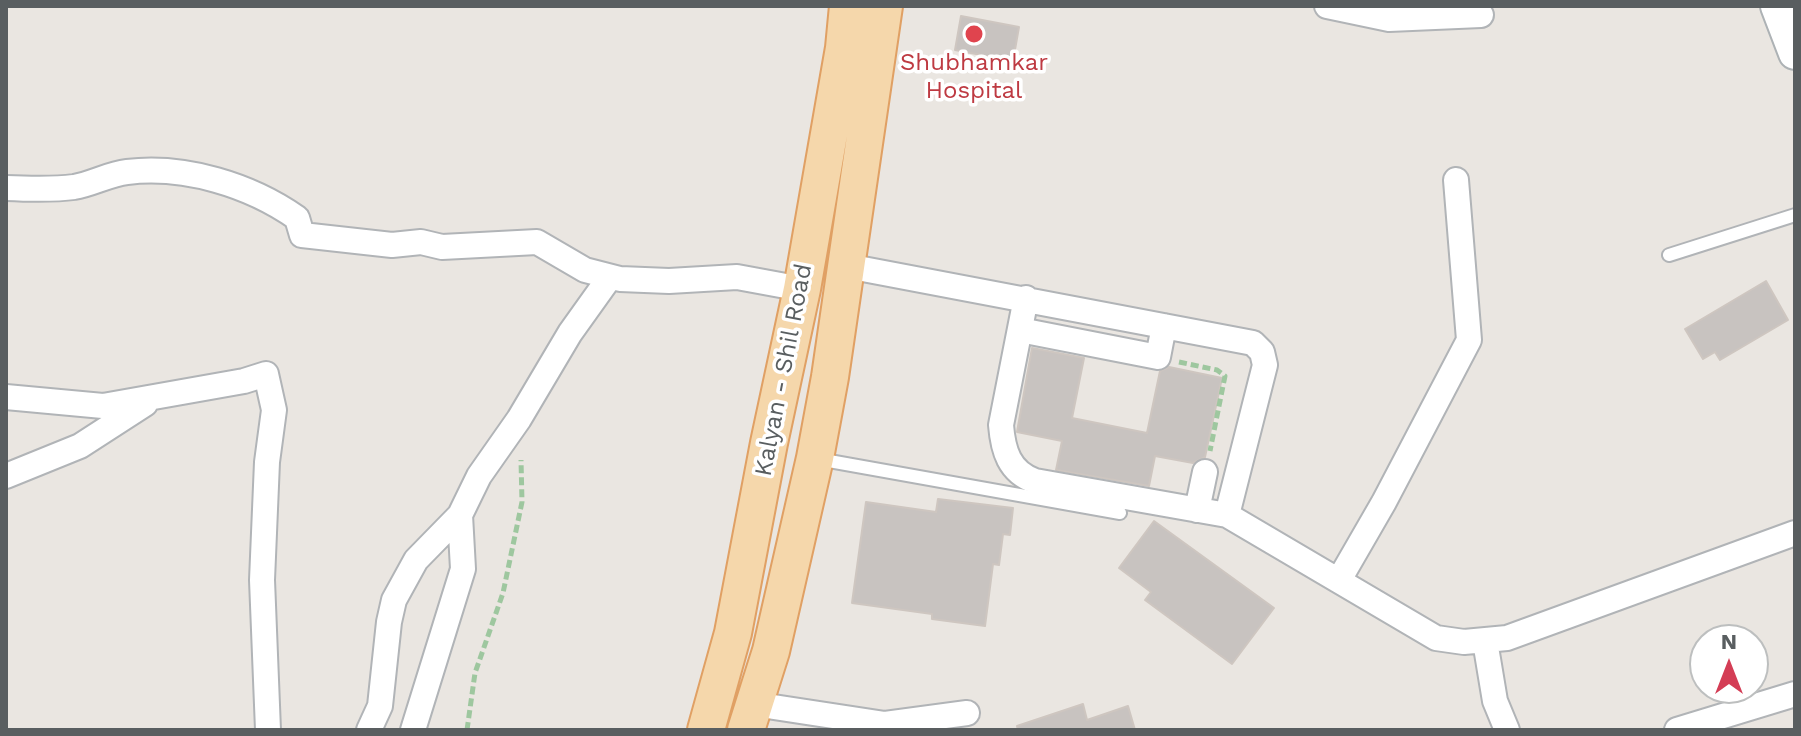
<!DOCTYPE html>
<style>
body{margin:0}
#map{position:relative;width:1801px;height:736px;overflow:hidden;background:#eae6e1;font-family:"Work Sans",sans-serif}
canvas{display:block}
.frame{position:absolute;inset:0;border:8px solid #595e60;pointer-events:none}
.north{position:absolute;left:1689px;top:624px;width:80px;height:80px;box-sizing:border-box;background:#fff;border:2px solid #bdbfbf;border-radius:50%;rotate:0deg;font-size:22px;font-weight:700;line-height:32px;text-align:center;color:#595e60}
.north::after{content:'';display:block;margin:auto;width:28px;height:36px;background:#d43d55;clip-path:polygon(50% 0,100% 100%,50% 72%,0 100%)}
</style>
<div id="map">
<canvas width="1801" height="736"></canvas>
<div class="frame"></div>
<div class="north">N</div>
</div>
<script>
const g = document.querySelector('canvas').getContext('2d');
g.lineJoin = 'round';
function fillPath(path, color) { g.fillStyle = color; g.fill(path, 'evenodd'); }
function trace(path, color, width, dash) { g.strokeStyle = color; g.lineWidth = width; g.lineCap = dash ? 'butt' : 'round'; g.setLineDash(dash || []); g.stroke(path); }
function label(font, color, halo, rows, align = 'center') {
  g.font = font + ' "Work Sans",sans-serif'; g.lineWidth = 7; g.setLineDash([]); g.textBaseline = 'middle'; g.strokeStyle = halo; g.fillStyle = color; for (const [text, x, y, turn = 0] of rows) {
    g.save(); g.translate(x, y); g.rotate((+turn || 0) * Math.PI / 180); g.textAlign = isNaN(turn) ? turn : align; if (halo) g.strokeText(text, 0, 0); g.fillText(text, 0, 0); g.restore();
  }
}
const building = new Path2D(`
 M961,16L1019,27L1013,61L955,50Z
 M1766,281L1788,320L1720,360L1715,352L1703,359L1685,329Z
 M1032,348L1084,358L1072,418L1147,433L1160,371L1169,367L1222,378L1205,457L1193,463L1155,456L1149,486L1056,470L1062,441L1017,432Z
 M938,499L1013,508L1010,535L1003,534L999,565L993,564L985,626L932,619V614L852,603L866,502L936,512Z
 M1154,521L1274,608L1232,664L1145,600L1151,592L1119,568Z
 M1083,704L1087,720L1128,706L1135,730H1018L1017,726Z`);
const path = new Path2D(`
 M1179,362L1217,370L1225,376L1210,451
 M467,730L475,673L503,593L522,502L521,460`);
const lane = new Path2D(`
 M1669,255L1795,215
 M818,459L1120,513`);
const street = new Path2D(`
 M1327,6L1389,19L1481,15
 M6,188C28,189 52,190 74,187C92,184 109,174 127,172C185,165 250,185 297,218L302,235L392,245L421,242L442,247L537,242L585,270L620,279L669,281L737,277L802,289
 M847,266L1253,343L1262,352L1265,365L1227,515
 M1026,298L1001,425C1003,450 1009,472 1035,481L1227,515L1436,638L1464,642L1507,638L1795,533
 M1020,330L1158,357L1164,326
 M6,397L103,406L244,381L266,374L274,410L267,462L262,580L268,730
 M6,476L80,446L145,404
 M1197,510L1205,472
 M1339,580L1384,502L1469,340L1456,180
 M1485,641L1495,701L1507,730
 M754,704L885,724L967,713
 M369,730L380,706L389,622L394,600L416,560L460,515L479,476L519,419L570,333L610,277
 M413,730L463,569L460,515
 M1677,730L1795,694`);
const secondary = new Path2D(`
 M1777,6L1795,53`);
const primary = new Path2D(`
 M706,730L733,633L769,443L802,289L844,48L848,6
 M746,730L771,651L815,458L830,377L884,6`);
const markers = [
 [974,34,10,"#e0444e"]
];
const healthNames = [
 ["Shubhamkar",974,63],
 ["Hospital",974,91]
];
const streetNames = [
 ["Kalyan - Shil Road",784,370,-79]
];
fillPath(building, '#c8c3c0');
trace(building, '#cec6c0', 2);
trace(lane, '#b1b4b7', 16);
trace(street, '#b1b4b7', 28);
trace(secondary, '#adb2b5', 36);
trace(primary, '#e0a064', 40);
trace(path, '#9ec79f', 5, [8, 4]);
trace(lane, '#fff', 12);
trace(street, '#fff', 24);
trace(secondary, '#fff', 32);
trace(primary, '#f5d7ab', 36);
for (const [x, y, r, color] of markers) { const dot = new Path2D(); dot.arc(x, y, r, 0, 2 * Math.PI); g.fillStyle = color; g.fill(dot); trace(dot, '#fff', 3); }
label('24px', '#be3a42', '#fff', healthNames);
label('24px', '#595e60', '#fff', streetNames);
</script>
